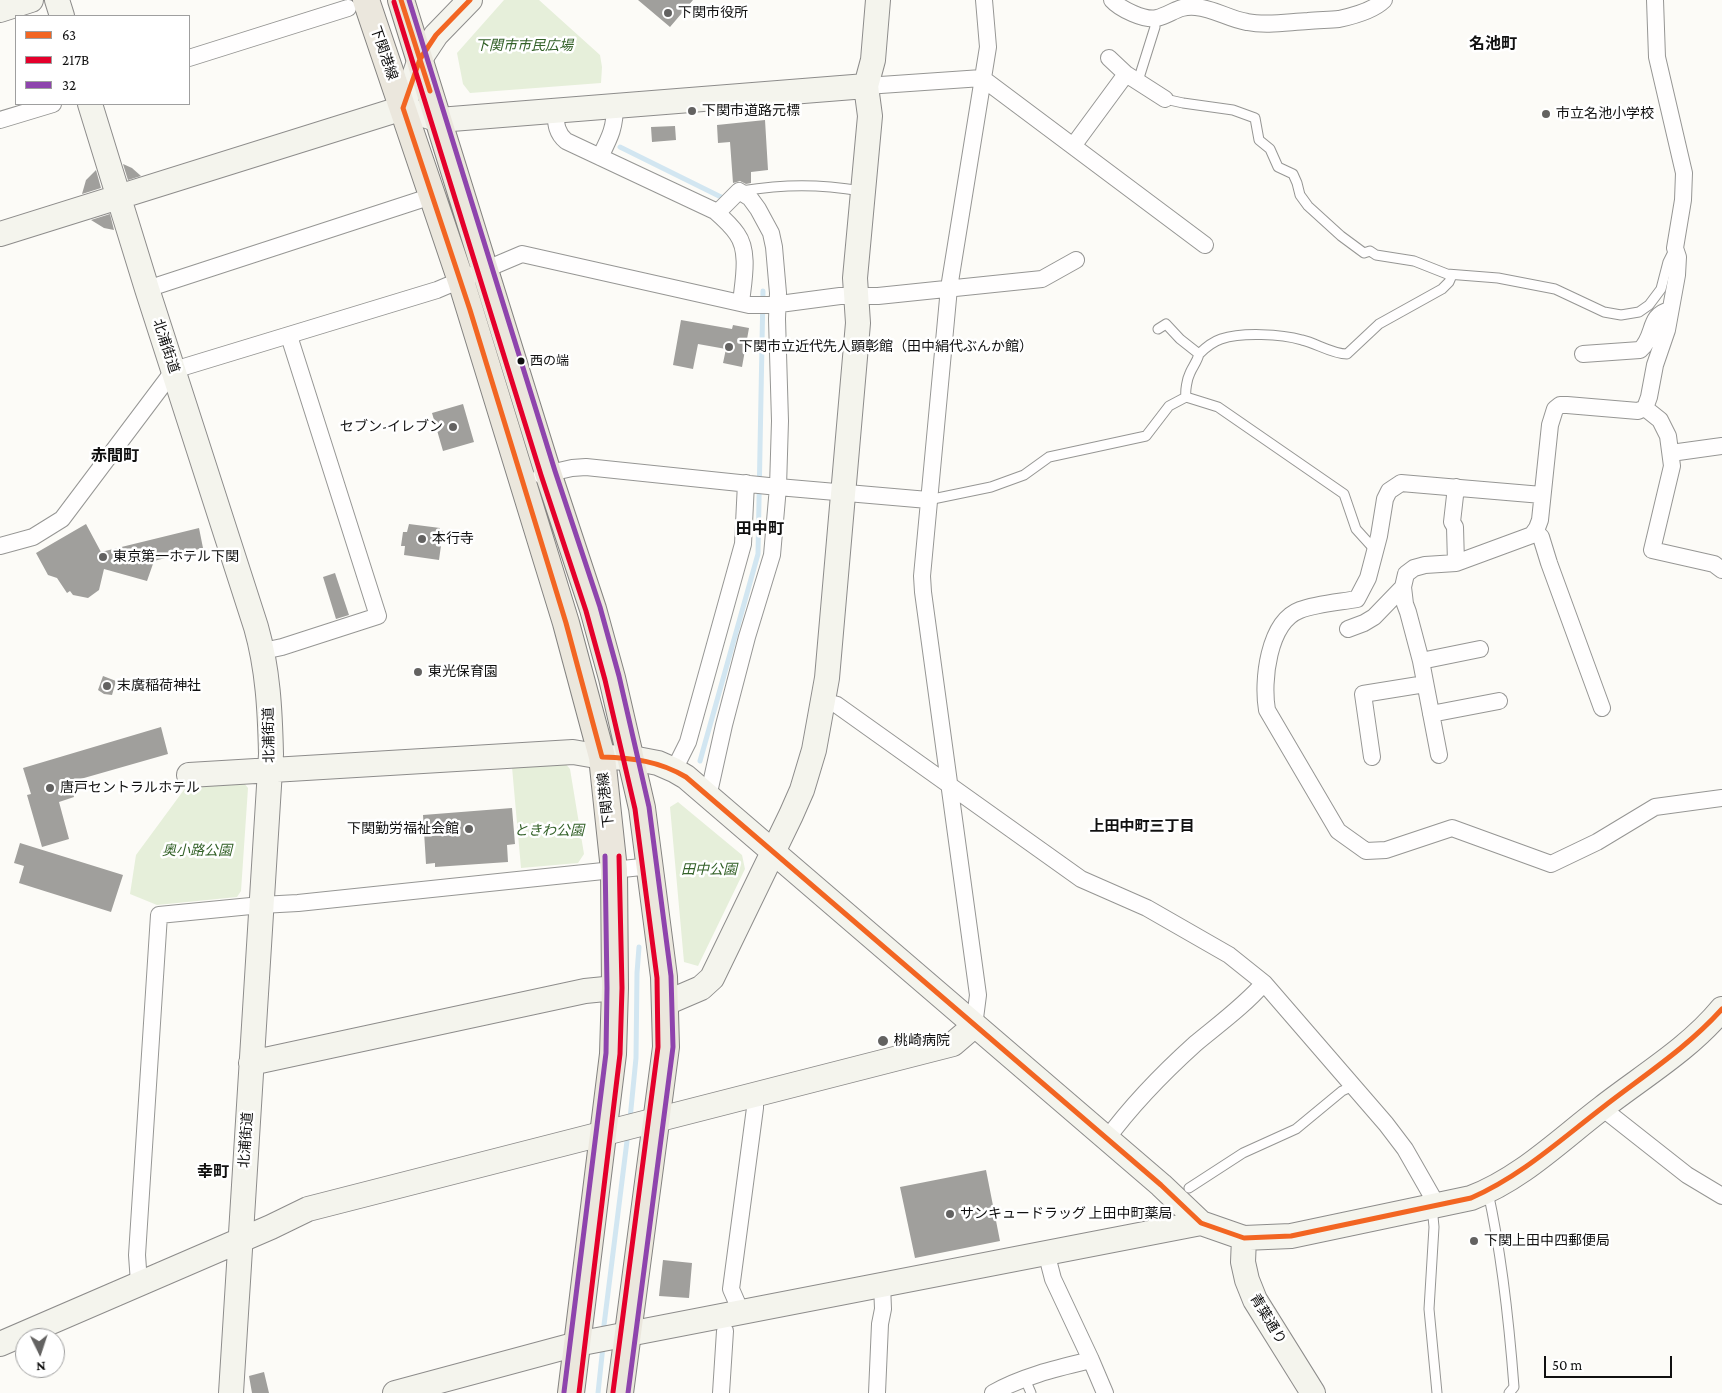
<!DOCTYPE html>
<meta charset="utf-8">
<style>
body{margin:0}
#map{position:relative;width:1722px;height:1393px;overflow:hidden;background:#fcfbf7;font-family:"Crimson Pro",serif}
canvas{display:block}
.legend{position:absolute;left:15px;top:15px;width:175px;height:90px;box-sizing:border-box;background:#fff;border:1px solid #9f9f9f;margin:0;padding:6px 9px;list-style:none;font-size:15px;color:#101010}
.legend li{display:flex;align-items:center;gap:10px;height:25px}
.legend b{width:25px;border:1px solid #9f9f9f}
.north{position:absolute;left:15px;top:1328px;width:50px;height:50px;box-sizing:border-box;background:#fff;border:1px solid #9f9f9f;border-radius:50%;rotate:176deg;font-size:14px;font-weight:700;line-height:20px;text-align:center;color:#101010}
.north::after{content:'';display:block;margin:auto;width:18px;height:22px;background:#636261;clip-path:polygon(50% 0,100% 100%,50% 72%,0 100%)}
.scale{position:absolute;left:1544px;top:1356px;width:128px;height:22px;box-sizing:border-box;border:2px solid #101010;border-top:0;padding-left:6px;font-size:15px;line-height:18px;white-space:nowrap;color:#101010;-webkit-text-stroke:4px #fff;paint-order:stroke}
</style>
<div id="map">
<canvas width="1722" height="1393"></canvas>
<ul class="legend">
<li><b style="height:6px;background:#f26522"></b>63</li>
<li><b style="height:6px;background:#e4002b"></b>217B</li>
<li><b style="height:6px;background:#8e44ad"></b>32</li>
</ul>
<div class="north">N</div>
<div class="scale">50 m</div>
</div>
<script>
const g = document.querySelector('canvas').getContext('2d');
g.lineJoin = 'round';
function fillPath(path, color) { g.fillStyle = color; g.fill(path, 'evenodd'); }
function trace(path, color, width, dash) { g.strokeStyle = color; g.lineWidth = width; g.lineCap = dash ? 'butt' : 'round'; g.setLineDash(dash || []); g.stroke(path); }
function label(font, color, halo, rows, align = 'center') {
  g.font = font + ' "Crimson Pro","Noto Sans JP",serif'; g.lineWidth = 5; g.setLineDash([]); g.textBaseline = 'middle'; g.strokeStyle = halo; g.fillStyle = color; for (const [text, x, y, turn = 0] of rows) {
    g.save(); g.translate(x, y); g.rotate((+turn || 0) * Math.PI / 180); g.textAlign = isNaN(turn) ? turn : align; if (halo) g.strokeText(text, 0, 0); g.fillText(text, 0, 0); g.restore();
  }
}
const green = new Path2D(`
 M504,0H539L600,55L602,67L601,83L470,93L463,84L457,53Z
 M564,762L570,769L584,854L578,863L521,868L512,767Z
 M244,783L248,788L241,891L237,897L157,905L130,894L136,855L186,787Z
 M678,802L742,855L745,869L698,966L684,962L670,807Z`);
const stream = new Path2D(`
 M620,147L721,197
 M700,761L758,554L763,291
 M630,1119L636,1058L637,973L639,947
 M603,1333L628,1133
 M598,1393L603,1346`);
const building = new Path2D(`
 M638,0H693L670,27Z
 M765,120L768,170L751,172V183L746,184L740,181L733,183L730,142L718,143L717,125Z
 M675,126L676,140L652,142L651,127Z
 M123,164L132,168L141,176L128,180Z
 M96,170L101,188L82,194L86,180Z
 M110,214L114,230L104,228L91,220Z
 M681,320L732,329L733,325L749,328L742,367L723,363L726,349L698,344L693,369L673,365Z
 M463,404L474,442L443,451L432,413Z
 M86,524L101,552L199,528L203,548L154,561L147,581L104,569L99,590L88,598L73,595L70,591L67,593L57,578L48,575L36,553Z
 M409,524L440,528V530L443,531L439,560L404,555L405,546H401L403,532H407Z
 M335,573L349,615L336,619L323,577Z
 M103,676L116,681L112,695L104,694L98,690Z
 M161,727L168,754L70,782L74,797L59,802L69,839L42,847L27,795L31,794L23,768Z
 M512,808L515,844L507,845L508,862L435,867V863L426,864L423,815Z
 M20,843L123,875L111,912L19,883L24,866L14,863Z
 M986,1170L1000,1241L915,1258L900,1187Z
 M663,1260L692,1263L689,1298L659,1296Z
 M264,1372L269,1393H252L249,1376Z`);
const lane = new Path2D(`
 M1138,81L1155,27L1154,19
 M1165,99L1183,103L1233,110L1255,118L1259,140L1270,149L1278,167L1293,174L1297,183L1300,195L1308,206L1341,236L1364,253L1370,251L1376,255L1414,261L1447,274L1498,278L1555,289L1604,312L1621,315L1639,312L1649,305L1661,289L1668,262L1675,248
 M741,191C786,184 818,184 862,191
 M1158,329L1166,324L1180,339L1199,354C1205,348 1212,342 1221,339C1242,332 1281,334 1302,340C1316,343 1332,354 1347,354L1379,324L1442,289L1449,282L1452,275
 M1186,397C1185,391 1187,379 1190,373C1193,366 1197,362 1199,354
 M928,500L991,487L1024,475L1049,457L1146,436L1169,406L1186,397L1218,407L1344,494L1356,529L1375,550
 M1189,1188L1243,1153L1296,1129L1342,1091L1353,1086
 M1488,1192C1502,1256 1509,1321 1514,1387L1509,1393
 M1432,1206L1434,1227L1429,1309L1437,1393
 M1025,1379L1031,1393`);
const street = new Path2D(`
 M1112,0C1120,9 1145,21 1157,18C1172,14 1179,5 1196,7C1215,9 1229,19 1247,22C1267,26 1288,22 1308,21C1318,20 1329,20 1339,19C1353,16 1374,10 1384,0
 M189,58L348,8
 M1109,58L1126,74L1165,99
 M866,86L982,78L1205,245
 M555,110C556,123 556,133 566,141L715,211C723,218 731,225 737,234C750,252 743,282 741,303
 M0,120L53,104
 M1073,146L1126,74
 M600,157C610,137 615,128 615,105
 M147,289L432,196
 M1583,354L1640,350C1656,336 1647,315 1670,310
 M1645,408L1660,420L1668,436L1672,466L1652,550L1714,564L1722,570
 M1671,453L1722,446
 M541,475L572,468L586,467L778,487L928,500
 M1456,487L1452,522L1455,527L1456,563
 M1542,495L1401,483L1389,491L1385,499L1379,536L1368,578L1357,599C1340,602 1316,604 1300,610C1268,622 1262,682 1267,710L1338,831L1366,851L1386,850L1452,828L1551,864L1597,842L1655,807L1722,798
 M1535,531L1541,537L1549,563L1602,708
 M0,546L33,537L62,519L174,370L437,290L522,254L749,305H772L840,296H878L1042,279L1076,260
 M1348,629L1364,623L1374,617L1403,587
 M263,651L282,647L378,616L289,336
 M1421,661L1480,649
 M823,701L837,705L1081,879L1147,908L1229,955L1264,983L1386,1124L1405,1149L1437,1205
 M1431,714L1499,701
 M1439,755L1421,661L1408,612L1405,604L1403,587L1406,574L1414,568L1425,565L1456,563L1532,535L1537,528L1540,520L1550,425L1555,409L1560,405H1567L1638,411L1645,408L1649,397L1655,365L1667,330L1677,275L1678,257L1675,248L1683,200L1684,173L1657,57L1655,0
 M1372,757L1363,694L1425,684
 M674,770L688,742L743,544L746,483
 M708,797L724,725L747,637L772,555L778,487L780,421L777,319L778,293L774,247L771,233L758,209L750,198L739,191L721,209L715,211
 M974,1026L978,995L923,592L922,576L949,288L988,47L984,0
 M1602,1108L1687,1175L1722,1196
 M1106,1140C1131,1106 1164,1072 1195,1044C1219,1024 1244,1006 1264,983
 M1046,1252L1053,1279L1091,1360L1105,1393
 M139,1283L137,1255L159,915L261,905L298,903L651,866
 M741,1312L731,1289L755,1108V1095
 M721,1393L725,1331
 M877,1393L880,1324L883,1309L882,1284
 M993,1393C1023,1376 1058,1368 1091,1360`);
const secondary = new Path2D(`
 M57,0L62,16
 M0,10L31,0
 M90,104L147,289L256,627C268,669 270,711 271,754L231,1393
 M403,108L420,59L436,35L470,0
 M0,234L403,108L439,120L866,86
 M189,775L573,752L602,757L632,758L658,763L674,770L686,777L1161,1185L1201,1223L1244,1238L1291,1236L1471,1198C1521,1179 1560,1140 1602,1108C1643,1076 1689,1049 1722,1009
 M666,1003L701,988L712,978L791,815L802,790L814,750L827,678L858,323L855,278L870,116L866,86L873,60L878,0
 M251,1063L585,991L615,988
 M1244,1238L1243,1262L1247,1280L1255,1300L1313,1393
 M0,1344L271,1227L308,1209L953,1044L974,1026
 M395,1393L577,1344L1201,1223`);
const primary = new Path2D(`
 M366,0L461,281L566,623L602,757L614,870L615,988L613,1054L571,1393
 M401,0L548,473L593,609L612,678L642,808L664,977L666,1047L620,1393`);
const bus1 = new Path2D(`
 M401,0L430,91
 M470,0L436,35L420,59L403,108L470,310L566,623L602,757C633,758 659,761 686,777L1161,1185L1201,1223L1244,1238L1291,1236L1471,1198C1521,1176 1559,1141 1602,1108C1643,1076 1687,1048 1722,1009`);
const bus2 = new Path2D(`
 M394,2L541,475L586,611L605,680L635,809L657,978L658,1047L613,1392
 M579,1393L620,1054L622,988L619,856`);
const bus3 = new Path2D(`
 M409,0L555,471L600,607L619,676L649,807L671,976L673,1047L628,1393
 M564,1392L606,1053L607,988L605,856`);
const markers = [
 [668,13,5,"#636261"],
 [692,111,5,"#636261"],
 [1546,114,5,"#636261"],
 [729,347,5,"#636261"],
 [521,361,4.5,"#101010"],
 [453,427,5,"#636261"],
 [422,539,5,"#636261"],
 [103,557,5,"#636261"],
 [418,672,5,"#636261"],
 [107,686,5,"#636261"],
 [50,788,5,"#636261"],
 [469,829,5,"#636261"],
 [883,1041,6,"#636261"],
 [950,1214,5,"#636261"],
 [1474,1241,5,"#636261"]
];
const busNames = [
 ["西の端",530,361]
];
const poiNames = [
 ["下関市役所",678,13],
 ["下関市道路元標",702,111],
 ["市立名池小学校",1556,114],
 ["下関市立近代先人顕彰館（田中絹代ぶんか館）",739,347],
 ["セブン-イレブン",443,427,"right"],
 ["本行寺",432,539],
 ["東京第一ホテル下関",113,557],
 ["東光保育園",428,672],
 ["末廣稲荷神社",117,686],
 ["唐戸セントラルホテル",60,788],
 ["下関勤労福祉会館",459,829,"right"],
 ["桃崎病院",894,1041],
 ["サンキュードラッグ 上田中町薬局",960,1214],
 ["下関上田中四郵便局",1484,1241]
];
const parkNames = [
 ["下関市市民広場",524,46],
 ["ときわ公園",549,831],
 ["奥小路公園",197,851],
 ["田中公園",709,870]
];
const streetNames = [
 ["下関港線",384,53,71],
 ["北浦街道",166,346,72],
 ["北浦街道",269,735,-91],
 ["下関港線",606,800,-96],
 ["北浦街道",246,1140,-86],
 ["青葉通り",1268,1319,59]
];
const neighbourhoodNames = [
 ["上田中町三丁目",1142,826]
];
const quarterNames = [
 ["名池町",1493,44],
 ["赤間町",115,456],
 ["田中町",760,529],
 ["幸町",213,1172]
];
fillPath(green, '#e6efda');
trace(stream, '#d2e6f1', 5);
fillPath(building, '#a09f9c');
trace(lane, '#969694', 11);
trace(street, '#969694', 18);
trace(secondary, '#8d8c8b', 26);
trace(primary, '#848381', 28);
trace(lane, '#fffefe', 9);
trace(street, '#fffefe', 16);
trace(secondary, '#f4f4ed', 24);
trace(primary, '#ebe7dd', 26);
trace(bus1, '#f26522', 5);
trace(bus2, '#e4002b', 5);
trace(bus3, '#8e44ad', 5);
for (const [x, y, r, color] of markers) { const dot = new Path2D(); dot.arc(x, y, r, 0, 2 * Math.PI); g.fillStyle = color; g.fill(dot); trace(dot, '#fff', 2); }
label('13px', '#101010', '#fff', busNames, 'left');
label('14px', '#101010', '#fff', poiNames, 'left');
label('italic 14px', '#336128', '#fff', parkNames);
label('14px', '#101010', '#fff', streetNames);
label('bold 15px', '#101010', '#fff', neighbourhoodNames);
label('bold 16px', '#101010', '#fff', quarterNames);
</script>
